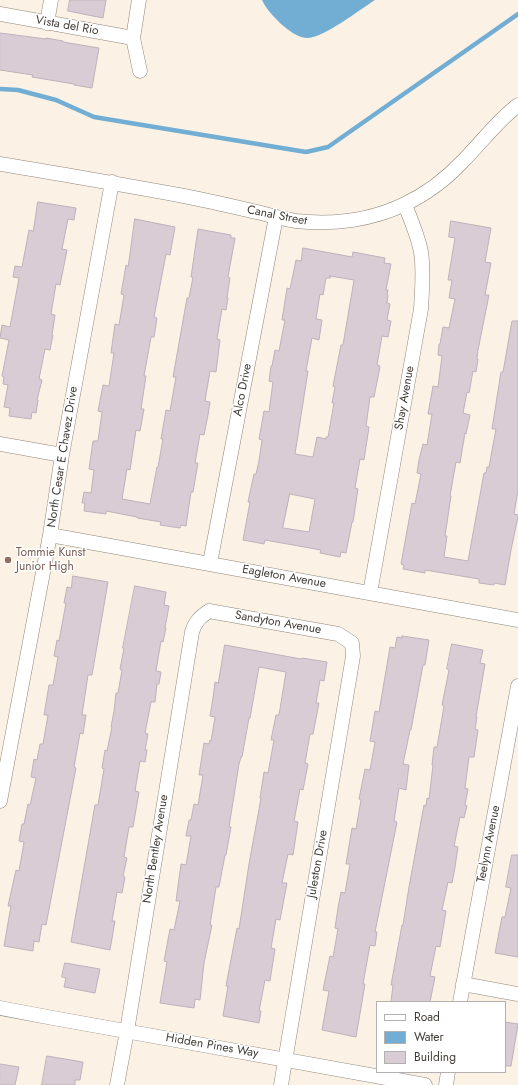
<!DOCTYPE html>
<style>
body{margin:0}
#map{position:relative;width:518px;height:1085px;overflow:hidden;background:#fbf2e5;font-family:Jost,sans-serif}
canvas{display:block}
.legend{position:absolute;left:376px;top:1001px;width:130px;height:72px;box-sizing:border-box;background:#fff;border:1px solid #b2b1af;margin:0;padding:5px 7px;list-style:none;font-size:12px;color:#3f3b36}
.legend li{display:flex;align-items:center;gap:8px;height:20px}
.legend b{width:20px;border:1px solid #b2b1af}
</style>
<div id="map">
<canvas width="518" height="1085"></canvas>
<ul class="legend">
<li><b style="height:5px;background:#fff"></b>Road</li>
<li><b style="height:11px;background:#72add4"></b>Water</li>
<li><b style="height:11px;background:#d9ccd5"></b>Building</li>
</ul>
</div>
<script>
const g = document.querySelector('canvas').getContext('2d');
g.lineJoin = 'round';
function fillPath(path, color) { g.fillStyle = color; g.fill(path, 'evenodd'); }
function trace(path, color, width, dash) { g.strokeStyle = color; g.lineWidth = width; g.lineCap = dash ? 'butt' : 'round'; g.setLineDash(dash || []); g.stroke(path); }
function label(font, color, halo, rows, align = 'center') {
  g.font = font + ' Jost,sans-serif'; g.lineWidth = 3; g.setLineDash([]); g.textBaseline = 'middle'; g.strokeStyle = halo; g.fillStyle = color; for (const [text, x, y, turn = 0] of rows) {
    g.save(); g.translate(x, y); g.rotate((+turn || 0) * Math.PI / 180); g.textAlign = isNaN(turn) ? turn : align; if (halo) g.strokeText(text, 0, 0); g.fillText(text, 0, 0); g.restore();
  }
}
const water = new Path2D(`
 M262,0H375C359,10 325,37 308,38C298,38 288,30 281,24C274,17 266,9 262,0Z`);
const stream = new Path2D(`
 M0,89L18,90L56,100L94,117L306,152L328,147L518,14`);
const building = new Path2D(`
 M70,0H106L103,18L68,11Z
 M0,33L46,39V38L63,41V42L99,48L92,88L74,85V84L32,77L33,75L0,70Z
 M38,202L76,208L74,220L68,219L62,249L67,250L60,285L56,284L51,314L55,315L52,335H53L50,350L45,349L39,379L42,380L37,400H38L36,413L32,412L31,419L9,416L10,408L4,407L8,385L3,384L4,377L2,376L9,340L0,338L2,325L10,327L19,278L13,277L15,266L22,267L29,230L33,231Z
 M135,219L175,227L170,255L166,254L154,317L157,318L154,337H151L144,376H146L141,409H144L140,431L136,430L130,470L127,469L122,499L150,504L157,467H158L163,439H161L166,410L170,411L176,377H173L187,298H189L193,277H191L198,229L231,235V238H235L228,277L230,278L227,298H228L226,310L222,309L217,339L220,340L216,372L210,371L205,401L210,402L208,415L204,435L200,434L195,463H198L193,492H191L186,526L181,525L180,528L160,525L161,522L137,518V517L106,511V514L84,511L85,503H82L84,492L91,493L94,470L89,469L93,441H98L102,412L98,411L103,385L109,386L114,353H111L115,324L119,325L124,295L121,294L126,265L128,266Z
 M451,221L491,228L485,262L491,263L485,295H489L478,350L477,359H478L476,372L473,371L469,393L467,392L463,413L470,415L466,434L465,433L460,463L456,462L450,496H451L445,536H447L444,557L468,561L484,473H486L487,467H489L496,429H492L501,372H503L512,321H518V490L514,514L518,515V517L511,550L505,585L494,583V585L479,583V579L425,570V573L403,569L404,565L401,564L412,503L415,504L421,474L417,473L419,460L423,444L427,445L432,414H428L433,386L438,387L442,356L438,355L439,344H440L443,327L449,328L455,299L449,298L452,280H448L455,238L449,237Z
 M303,248L352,257L353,252L385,258L384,263L391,264L386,290H388L387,294L388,295L387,303L390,304L387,320L391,321L388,337L382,336L377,365L380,366L379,372L374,397H370L366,426L369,427L364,460L360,459L355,488L358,489L353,522H352L346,553L341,552L340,557L320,553L321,550L265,540L264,544L243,540L250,502H248L254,474H256L259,461L262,440L259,439L264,411L269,412L273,382L269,381L271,366H272L275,350L279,351L285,320H282L287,288L290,289L296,260L301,261ZM330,276L354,280L343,345H341L333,386L335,387L332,403H334L328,437H326V439L317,437L313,457L295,454L308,371H306L312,338L319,340L322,320L316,319L320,294L323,295L326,278H330ZM290,494L315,499L309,532L283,528Z
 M73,576L108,582L92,675H88L82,715H86L83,734L80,733L74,767L76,768L46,925L42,924L39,942L34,941L33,951L4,946L11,906H8L16,870L19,871L24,842L19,841L22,824H24L28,804L30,805L36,778L31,777L34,759L37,760L40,744H43L48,715H44L49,685H53L58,657L54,656L57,640L59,641L66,603H64L67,587L71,588Z
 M135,586L166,592L164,605L169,606L165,628H166L163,642L161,641L156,671L161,672L159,684H157L155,702H151L145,733L148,734L145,750H147L145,762L140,761L135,791L139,792L133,827H129L124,857L127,858L123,876L125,877L122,893L117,892L112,921H115L110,950L71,942L95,805H98L104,769L102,768L105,750L107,751L112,727H111L114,711L116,693H118L122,670L120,669L124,648H123Z
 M402,636L429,640L425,665H423L411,730H410L403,764L409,765L406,790L399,788L394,821L397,822L375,932H377L375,946L370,945L363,984H365L356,1037L322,1030L329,991L323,990L330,956L333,957L338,929L335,928L338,908L341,892L345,893L350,864H346L352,828L356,829L361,800L359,799L365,769L370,770L375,742L370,741L375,711L379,712L390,647L395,648L397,637L402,638Z
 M452,644L483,650L480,663L485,664L476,717H477L475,729L478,730L474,757H469L465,788L468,789L465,805L467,806L464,818L460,817L454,846L458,847L455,867L452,883L448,882L442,910L446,911L440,947L436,946L430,976L435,977L430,1002H391L393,985H391L402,925H403L409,887L424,805L426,806L427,798L429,799L433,765H432L434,747H437L444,706L442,705L449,670L447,669Z
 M225,645L301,659L302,658L327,662L324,681L320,680L316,703H319L313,734H310L305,763L308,764L303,790L300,789L294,821L298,822L293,855L288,854L282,883H287L280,920L276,919L271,948L275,949L272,968L270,981L265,980L259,1011H261L259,1023L223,1016L228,986H226L237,928L239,929L249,864L261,798H260L264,772L268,773L274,740H271L276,715H279L286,672L259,667L250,718H249L242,757H241L239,764L229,827H231L226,855H225L219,887H216L210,925H212L204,963L200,1000L195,999L194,1008L160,1003L167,962L164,961L170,929L174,930L180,901H176L181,864L186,865L191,836H186L189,820H191L194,804L198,805L203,775H199L204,743L209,744L210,740L211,741L215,717L210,716L213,698L215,682L218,683Z
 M512,855H518V957L495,953L502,917H505L511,888L506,887Z
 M65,963L100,969L95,993L64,987L66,978L62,977Z
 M505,1022L518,1024L511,1066H505Z
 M47,1056L83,1062L80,1080H75V1085H42Z
 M0,1064L19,1067L15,1085H0Z`);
const minor = new Path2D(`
 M139,0L133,38L140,71
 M0,14L133,38
 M47,23L51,0
 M0,164C62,174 123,185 184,196C210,201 235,207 261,213C272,216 284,219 296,221C333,225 372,220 405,204C426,194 447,178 463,161C481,143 497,121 518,105
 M0,444L62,455
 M50,535L518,620
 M210,563L276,217
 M370,593L421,309C422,290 424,271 421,252C418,236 411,220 405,205
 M0,801L50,535L62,455L112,182
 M463,984L518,994
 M460,1002L518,686
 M0,1008L53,1018L425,1085
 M117,1085L127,1031L192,632C195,622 200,617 209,611L338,634L352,643L353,656L351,668L281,1085
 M446,1085L448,1072`);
const markers = [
 [8,560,4,"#8d6e63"]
];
const streetNames = [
 ["Vista del Rio",67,26,10],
 ["Canal Street",277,216,11],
 ["Alco Drive",243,390,-79],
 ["Shay Avenue",405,398,-80],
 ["North Cesar E Chavez Drive",63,457,-81],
 ["Eagleton Avenue",284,577,10],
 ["Sandyton Avenue",278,623,10],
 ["Teelynn Avenue",489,844,-79],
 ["North Bentley Avenue",156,849,-81],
 ["Juleston Drive",318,864,-80],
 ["Hidden Pines Way",212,1046,10]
];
const educationNames = [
 ["Tommie Kunst",16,553],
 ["Junior High",16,567]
];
fillPath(water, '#72add4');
trace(stream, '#72add4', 4.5);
fillPath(building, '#d9ccd5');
trace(building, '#beb1bb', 1);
trace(minor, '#8d8579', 15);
trace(minor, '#fff', 14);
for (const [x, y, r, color] of markers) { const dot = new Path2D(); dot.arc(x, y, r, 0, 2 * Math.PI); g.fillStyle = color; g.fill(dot); trace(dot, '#fff', 1.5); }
label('12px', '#3f3b36', '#fff', streetNames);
label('12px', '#785e54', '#fff', educationNames, 'left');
</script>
